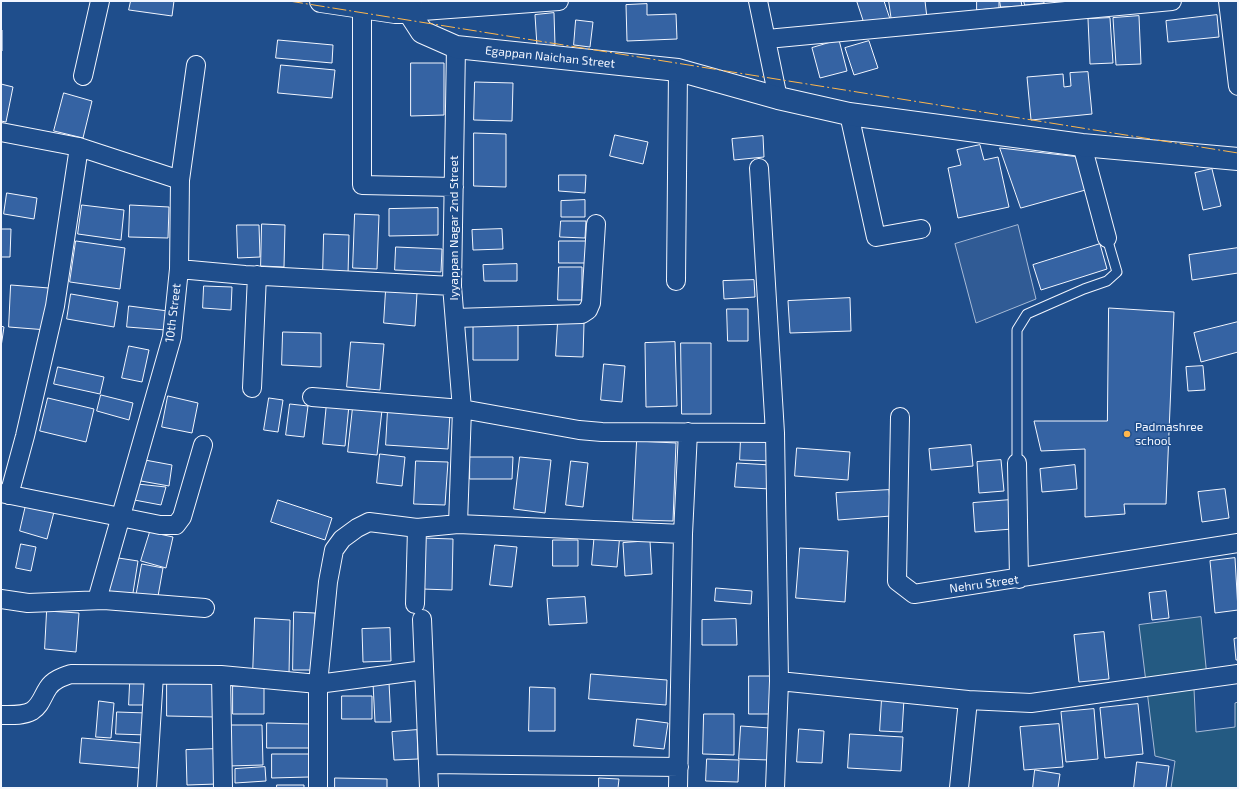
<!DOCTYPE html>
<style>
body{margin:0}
#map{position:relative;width:1239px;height:789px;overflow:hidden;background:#1f4e8c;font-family:"Exo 2",sans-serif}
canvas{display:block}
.frame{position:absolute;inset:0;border:2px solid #f2f6ff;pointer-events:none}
</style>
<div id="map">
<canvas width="1239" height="789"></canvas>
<div class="frame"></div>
</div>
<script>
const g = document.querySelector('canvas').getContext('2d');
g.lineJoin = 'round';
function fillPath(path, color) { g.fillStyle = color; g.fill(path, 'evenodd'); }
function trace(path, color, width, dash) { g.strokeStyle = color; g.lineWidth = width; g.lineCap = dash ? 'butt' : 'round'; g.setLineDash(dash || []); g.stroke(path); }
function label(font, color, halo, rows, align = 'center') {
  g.font = font + ' "Exo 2",sans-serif'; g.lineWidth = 3; g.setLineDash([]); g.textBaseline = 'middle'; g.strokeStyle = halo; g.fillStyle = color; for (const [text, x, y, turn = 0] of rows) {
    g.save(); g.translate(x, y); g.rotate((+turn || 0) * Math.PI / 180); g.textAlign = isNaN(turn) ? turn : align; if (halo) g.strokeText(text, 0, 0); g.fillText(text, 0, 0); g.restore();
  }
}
const green = new Path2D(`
 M1201,617L1208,687L1194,689L1196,732L1235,727V703L1238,702V788H1171L1175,761L1155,756L1139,625Z`);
const parking = new Path2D(`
 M1018,225L1036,299L976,323L955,244Z`);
const building = new Path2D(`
 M131,1H174L172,16L129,10Z
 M857,1H884L890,19L866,28Z
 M889,1H925L927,18L892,22Z
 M977,1H999V8L977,10Z
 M1000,1H1021L1022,6L1001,7Z
 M1024,1H1044V3L1025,5Z
 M647,4V15L676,14L677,39L627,41L626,5Z
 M554,13L555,45L537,46L535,15Z
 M1217,15L1219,37L1168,42L1166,21Z
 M1139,16L1141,64L1116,65L1113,18Z
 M1110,18L1113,63L1090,64L1088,19Z
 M576,20L593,22L590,47L574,45Z
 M1,30H2V51H1Z
 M278,40L333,45L332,63L276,58Z
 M839,40L847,71L820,78L812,48Z
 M869,41L878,68L854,75L845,48Z
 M411,63H444V115L411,116Z
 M281,65L335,70L332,98L278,93Z
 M1088,72L1092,114L1031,120L1027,77L1063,74L1064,87L1071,86L1070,73Z
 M475,82L513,83L512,121L474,120Z
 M1,84L13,87L6,122L1,121Z
 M64,93L92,101L83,138L54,131Z
 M474,133L506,134V187L474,186Z
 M615,135L648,142L643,164L610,156Z
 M763,136L764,157L734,160L732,139Z
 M980,145L984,160L998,157L1009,207L958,218L948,168L961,165L957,150Z
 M1000,148L1080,157L1089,189L1021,208Z
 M1212,169L1221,206L1203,210L1195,173Z
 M559,175H586L585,193L559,191Z
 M7,193L37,198L34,219L4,214Z
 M585,200V217H561V201Z
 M82,205L124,210L121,240L78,234Z
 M130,205L169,207L168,238L129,237Z
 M438,208V235L389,236V209Z
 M355,214L379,215L377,269L353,268Z
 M561,221H586L585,238L560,237Z
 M262,224L285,225L284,267L261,266Z
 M237,225H259L260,257L238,258Z
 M1,229H11L10,257H1Z
 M502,229L503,249L473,250L472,230Z
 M324,234L349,235L348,275L323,274Z
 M76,241L125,248L120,289L70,282Z
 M559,241H586V263H559Z
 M1100,244L1107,269L1041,290L1033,265Z
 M396,247L442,249L441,272L395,270Z
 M1238,248V273L1192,280L1189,255Z
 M517,264V281H484L483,265Z
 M559,267H582V300H558Z
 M754,280L755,297L724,299L723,281Z
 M11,285L49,288L47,330L9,327Z
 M204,286L232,287L231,310L203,308Z
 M386,290L417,293L415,326L384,323Z
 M71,294L118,302L114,327L67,319Z
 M850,298L851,331L790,333L788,301Z
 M129,306L168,311L166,330L127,327Z
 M1109,308L1174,312L1166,504H1124L1125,514L1085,517V449L1041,451L1034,421H1107Z
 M727,309H748V341H728Z
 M558,322L584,323L583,357L556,356Z
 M1238,322V352L1201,362L1194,333Z
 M518,323V360H473V324Z
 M1,326L4,327L1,347Z
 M283,332L321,333V367L282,365Z
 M351,342L384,344L380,390L347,387Z
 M675,342L677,406L646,407L645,343Z
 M681,343H711V414H682Z
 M129,346L149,350L142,382L122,378Z
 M604,364L625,366L622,402L601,400Z
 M1203,366L1205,390L1188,391L1186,367Z
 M58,367L104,377L100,394L54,384Z
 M101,395L133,403L129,420L97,411Z
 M168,396L198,403L192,433L162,427Z
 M48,398L94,409L86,442L40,431Z
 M269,398L283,400L278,432L264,430Z
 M327,402L349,405L345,446L323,444Z
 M290,404L308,406L304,437L286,435Z
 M353,407L382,410L377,455L348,452Z
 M388,409L450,413L448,449L386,445Z
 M741,438L772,440L771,461L740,460Z
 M637,441L676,443L673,521L633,520Z
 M971,445L973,466L931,470L929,449Z
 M797,448L850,452L848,480L795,476Z
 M380,454L405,457L402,486L377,483Z
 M470,457H513L512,479H470Z
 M520,457L551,460L545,513L514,509Z
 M145,460L172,465L169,486L141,481Z
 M1001,460L1004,491L979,493L977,462Z
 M416,461L448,462L445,505L414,504Z
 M571,461L588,463L583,507L566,505Z
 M737,463L771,465L770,489L735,487Z
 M1075,465L1077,489L1042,492L1040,469Z
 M137,484L166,487L161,505L129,499Z
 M1225,489L1229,518L1202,522L1198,492Z
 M889,490L891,516L838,520L836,493Z
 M278,500L332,518L325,540L271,522Z
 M1010,500L1012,529L975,532L973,503Z
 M26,505L54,512L47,539L20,531Z
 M595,531L620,533L617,567L592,565Z
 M150,532L173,537L166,568L141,561Z
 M423,538L453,539L452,590L422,589Z
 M553,540H578V566H553Z
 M650,541L652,574L625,576L623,543Z
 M21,544L36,547L31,571L16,568Z
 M495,545L517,547L512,587L490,585Z
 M800,548L848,551L845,602L796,598Z
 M112,557L138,561L132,599L106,595Z
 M1235,558L1238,610L1215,613L1210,561Z
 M142,564L163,568L157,602L136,597Z
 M716,588L752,591L751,604L715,601Z
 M1166,591L1169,618L1152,620L1149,593Z
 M585,597L587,623L549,625L547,599Z
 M47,611L79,613L76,652L45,649Z
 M294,612L315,613L314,670H293Z
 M255,618L290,620L289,675L253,674Z
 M736,619L737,645H702V620Z
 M390,628L391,661L363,662L362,629Z
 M1104,632L1109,679L1079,682L1074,635Z
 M1238,638V660H1236L1234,639Z
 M591,674L667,680L666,705L589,699Z
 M749,676H772V714H749Z
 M167,681L215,682L216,717L167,716Z
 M389,682L391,722H375L373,683Z
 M130,683H147L146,705H129Z
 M233,686H264V714H233Z
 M530,687L555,688V731H529Z
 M342,696H372V719H342Z
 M882,698L904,699L902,732L880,731Z
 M99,701L114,703L111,738L96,737Z
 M1138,704L1143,754L1105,758L1100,708Z
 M1094,709L1098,759L1066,762L1061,712Z
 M117,712L147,713V735L116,734Z
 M704,714H734V755L703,754Z
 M637,719L668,723L664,749L634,746Z
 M267,723L311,724V748H267Z
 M1059,724L1063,767L1024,770L1020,727Z
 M228,725H262L263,765L229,766Z
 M741,726L770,728L769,760L739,759Z
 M799,729L824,731L822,763L797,762Z
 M417,730L418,759L394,760L392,732Z
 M850,734L903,737L901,771L848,768Z
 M82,738L141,743L139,768L80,763Z
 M216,749L217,784L187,785L186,750Z
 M272,754H309V777L272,778Z
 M707,759L739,760L738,782L706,781Z
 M1137,762L1169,766L1166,788H1134Z
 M265,767L266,781L235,783V769Z
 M1035,770L1060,774L1058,788H1033Z
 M335,778L387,779V788H335Z
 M599,778L619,779L618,788H599Z
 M277,785H304V788H277Z`);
const lane = new Path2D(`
 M1017,463V330L1027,314L1084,289L1107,281L1117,272L1107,238`);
const street = new Path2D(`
 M412,1L409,12L559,1
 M758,1L778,98
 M1228,1L1238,86
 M362,7V185L454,187
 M767,39L1172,1
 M456,47L452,286L462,409L458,524
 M83,76L100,1
 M849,114L876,237L921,229
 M1,132L79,147L180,180
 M1082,145L1107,238
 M759,168L775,433L779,681L775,788
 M179,269L245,275L452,286
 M676,281L678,70
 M455,318L582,314L588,310L591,303L596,224
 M252,388L257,275
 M312,397L462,409L579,430L602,432L775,433
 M900,417L897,581L914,594L1238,543
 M1017,463L1019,579
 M1,493L160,525H176L182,517L203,445
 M9,495L25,436L55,306L79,147
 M1,599L28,603L104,600L205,608
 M97,600L172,337L179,269L180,180L196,65
 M415,604L417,528
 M422,619L429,788
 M221,675L223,788
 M779,681L968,700L1031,703L1238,674
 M1,715C10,715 23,716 32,711C41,705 42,697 48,688C53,680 62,677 71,674L221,675L318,684L424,670
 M429,764L679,767
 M147,788L154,675
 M318,788V684L328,582L334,550L342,539L357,528L369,522L417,528L458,524L683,534
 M678,788L683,534L688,432
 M959,788L968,700`);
const secondary = new Path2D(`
 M321,1L395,12H409L422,32L456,47L678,70L778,98L849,114L1082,145L1238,159`);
const power = new Path2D(`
 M289,1L1238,153`);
const markers = [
 [1127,434,4,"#ffb74d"]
];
const streetNames = [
 ["Egappan Naichan Street",550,57,6],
 ["Iyyappan Nagar 2nd Street",454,228,-90],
 ["10th Street",173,313,-83],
 ["Nehru Street",984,584,-8]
];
const poiNames = [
 ["Padmashree",1135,427],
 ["school",1135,441]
];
fillPath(green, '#245a82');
trace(green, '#a8bbd7', 1);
fillPath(parking, '#305b95');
trace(parking, '#a8bbd7', 1);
fillPath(building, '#3563a3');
trace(building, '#f2f6ff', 1);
trace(lane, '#f2f6ff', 11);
trace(street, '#f2f6ff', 20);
trace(secondary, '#f2f6ff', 24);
trace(lane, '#1f4e8c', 9);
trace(street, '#1f4e8c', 18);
trace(secondary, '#1f4e8c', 22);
trace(power, '#ffb74d', 1, [14, 3, 2, 3]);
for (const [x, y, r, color] of markers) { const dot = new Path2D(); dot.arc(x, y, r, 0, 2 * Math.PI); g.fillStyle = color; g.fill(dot); trace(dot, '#1f4e8c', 1.5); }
label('12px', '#f2f6ff', '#1f4e8c', streetNames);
label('12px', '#f2f6ff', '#1f4e8c', poiNames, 'left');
</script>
